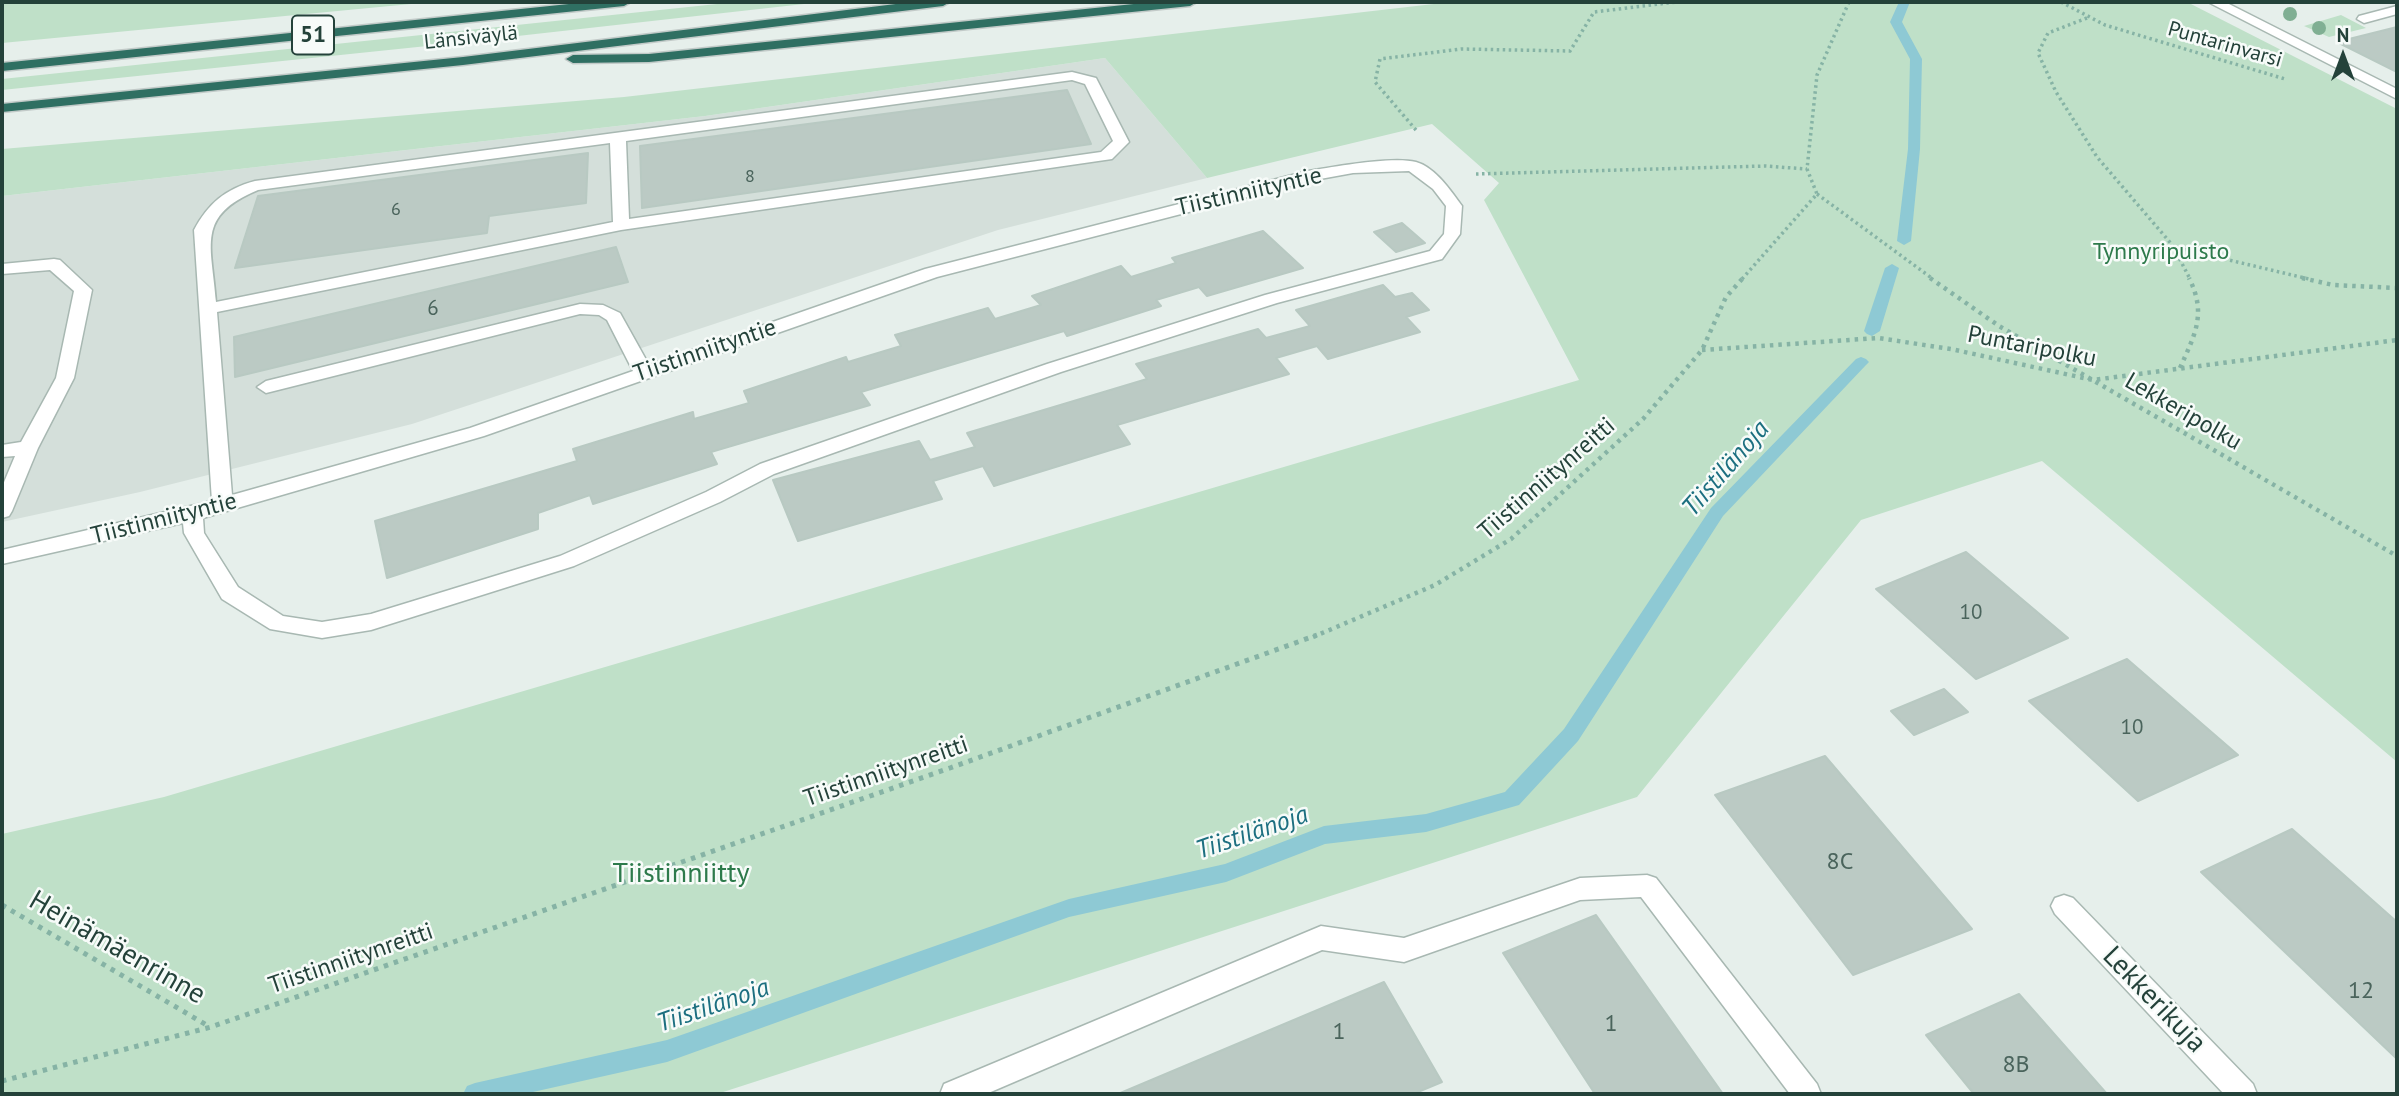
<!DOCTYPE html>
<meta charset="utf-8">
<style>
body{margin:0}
#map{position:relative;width:2399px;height:1096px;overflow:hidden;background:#e6efeb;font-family:"PT Sans",sans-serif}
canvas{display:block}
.frame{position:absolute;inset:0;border:4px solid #24423a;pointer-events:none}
.north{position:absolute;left:2308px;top:21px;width:70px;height:70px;-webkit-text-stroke:5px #f7fbf9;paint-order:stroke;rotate:0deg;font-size:19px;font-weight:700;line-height:28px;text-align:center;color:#24423a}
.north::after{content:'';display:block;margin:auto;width:24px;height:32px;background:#24423a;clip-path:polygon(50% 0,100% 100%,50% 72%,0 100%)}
</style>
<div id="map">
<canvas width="2399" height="1096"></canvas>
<div class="frame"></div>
<div class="north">N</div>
</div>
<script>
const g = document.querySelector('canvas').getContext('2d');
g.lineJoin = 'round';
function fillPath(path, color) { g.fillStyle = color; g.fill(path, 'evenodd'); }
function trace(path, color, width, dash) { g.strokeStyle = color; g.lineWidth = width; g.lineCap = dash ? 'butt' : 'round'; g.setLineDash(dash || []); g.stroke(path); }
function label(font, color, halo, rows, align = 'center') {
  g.font = font + ' "PT Sans",sans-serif'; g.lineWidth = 5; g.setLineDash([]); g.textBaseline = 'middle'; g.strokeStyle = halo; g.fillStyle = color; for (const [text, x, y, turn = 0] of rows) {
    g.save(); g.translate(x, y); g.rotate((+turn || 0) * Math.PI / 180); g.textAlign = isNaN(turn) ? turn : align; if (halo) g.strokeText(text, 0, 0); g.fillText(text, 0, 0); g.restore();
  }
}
const built = new Path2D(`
 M1105,58L1207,178L998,230L412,424L140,492L2,522V196L705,116Z`);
const green = new Path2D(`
 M2,2H432L2,43Z
 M736,2H822L437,45L2,90V79Z
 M1451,2H2187L2397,109V762L2042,461L1861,520L1637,797L717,1094H2V834L164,797L1579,380L1484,200L1499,183L1432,124L1207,178L1105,58L705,116L2,196V149L624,97Z
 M2341,15L2366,28L2329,37L2304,26Z`);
const stream = new Path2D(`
 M1899,2H1910L1902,22L1922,59L1920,149L1911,241L1904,245L1897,241L1908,149L1910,59L1890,22Z
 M1892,264L1899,268L1880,331L1872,336L1867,334L1864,331L1885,268Z
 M1861,357L1866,359L1869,362L1866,365L1723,516L1578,741L1519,805L1426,832L1325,844L1226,882L1069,917L667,1062L524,1094H463L467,1086L475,1083L667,1040L1069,899L1225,864L1324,826L1426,814L1505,792L1564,729L1711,508L1856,359Z`);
const building = new Path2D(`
 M2397,27V72L2337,42Z
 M1067,90L1091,144L642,208L640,146Z
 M588,153L586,203L489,216L487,233L235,268L258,196Z
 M1402,223L1425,243L1396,252L1374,232Z
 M1263,231L1303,268L1207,296L1199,287L1156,300L1161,306L1067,336L1064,331L861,392L870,405L711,452L717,464L593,504L590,495L538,513V529L387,578L375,521L577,461L573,449L693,412L694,419L749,403L744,391L846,357L848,362L901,346L895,335L988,308L995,319L1041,305L1032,296L1121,266L1131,277L1176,263L1172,258Z
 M616,247L628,282L235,377L234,337Z
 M1383,285L1395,297L1412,293L1429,310L1406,317L1420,332L1328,359L1317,346L1276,358L1289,374L1117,425L1130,444L994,486L983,466L933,481L942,499L798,541L773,480L919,441L930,460L975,447L967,433L1147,379L1136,364L1258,329L1266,338L1310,326L1296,310Z
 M1966,552L2068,638L1976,679L1876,589Z
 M2127,659L2238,755L2138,801L2029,701Z
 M1944,689L1968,712L1914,735L1891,711Z
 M1825,756L1972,929L1853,975L1715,795Z
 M2292,829L2397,922V1059L2201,872Z
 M1596,915L1723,1094H1595L1503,953Z
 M1384,982L1442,1082L1413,1094H1118Z
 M2019,994L2107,1094H1974L1926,1035Z`);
const pathFar2 = new Path2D(`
 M2061,2L2105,25L2285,79
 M2087,18L2048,33L2038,53L2056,92L2097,157L2174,247L2309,279
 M1416,130L1375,82L1380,59L1461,49L1570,51L1594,12L1676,2
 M1476,174L1765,166L1807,169
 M1817,194L1933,279
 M2174,248L2190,279
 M1742,279L1817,194L1807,169L1817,75L1849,2`);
const pathFar1 = new Path2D(`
 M1930,278L1999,326L2397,556
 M2302,278L2333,285L2397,288
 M1702,350L1878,338L1951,349L2093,380L2397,340
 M2180,368C2195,334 2207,314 2189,278
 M1313,637L1435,585L1511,539L1643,419L1702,350L1726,297L1743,278`);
const path = new Path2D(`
 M2,905L210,1027
 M2,1081L211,1027L950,768L1317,635`);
const minor = new Path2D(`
 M2208,2H2225L2397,89V99Z
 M2397,6V14L2364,23L2357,19L2359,16Z
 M1072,72L1096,78L1129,142L1112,159L621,230L217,312L232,495L470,428L633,371L607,320L599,315L580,314L266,393L257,387L266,381L580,304L603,305L620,313L649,365L925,269L1308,171C1333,167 1392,156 1416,162C1435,167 1451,191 1462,206L1460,234L1442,259L1277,303L1061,372L774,474L720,502L574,566L371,630L322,638L270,629L222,599L184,533L183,523L2,564V550L212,501L194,230C208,204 225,189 255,181ZM1072,80L1085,84L1113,141L1101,152L629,219L626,141ZM610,143L613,222L216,302C212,245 195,216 258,190ZM1409,171L1433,189L1446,206L1444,234L1430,251L1265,295L1047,364L760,464L706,492L560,556L371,614L322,622L283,616L238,587L204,533L203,518L484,436L937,277L1309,181L1353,173Z
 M54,259L60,260L92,290L74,378L38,448L12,511L9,516L2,518V487L15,456L2,457V445L21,442L56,378L74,291L50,270L2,274V264Z
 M1647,875L1656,878L1817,1084L1821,1094H1790L1641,897L1580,900L1404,962L1322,950L986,1094H940L944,1084L1321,926L1404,938L1580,878Z
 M2064,895L2073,898L2253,1084L2257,1094H2224L2055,914L2051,906L2055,898Z`);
const highway = new Path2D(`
 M588,2H631L624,6L2,71V63Z
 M912,2H950L943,6L463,65L2,112V104L463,57Z
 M1153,2H1197L1190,6L649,62L573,63L566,59L573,55L649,54Z`);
const trees = [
 [2290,14],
 [2319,28]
];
const farNumbernames = [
 ["8",750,177],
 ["6",396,210]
];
const farStreetnames = [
 ["Länsiväylä",471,38,-6],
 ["Puntarinvarsi",2225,45,16]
];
const numberNames = [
 ["6",433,309],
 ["10",1971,613],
 ["10",2132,728]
];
const shields = [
 [313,35,42]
];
const shieldNames = [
 ["51",313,35]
];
const streetNames = [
 ["Tiistinniityntie",1249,192,-13],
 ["Puntaripolku",2032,347,11],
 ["Tiistinniityntie",705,351,-19],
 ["Lekkeripolku",2183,412,30],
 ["Tiistinniitynreitti",1547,479,-41],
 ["Tiistinniityntie",164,519,-14],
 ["Tiistinniitynreitti",886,772,-19],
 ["Tiistinniitynreitti",351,959,-19]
];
const parkNames = [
 ["Tynnyripuisto",2161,252]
];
const nearNumbernames = [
 ["8C",1840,862],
 ["12",2361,991],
 ["1",1611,1024],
 ["1",1339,1032],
 ["8B",2016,1065]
];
const waterNames = [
 ["Tiistilänoja",1726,469,-49],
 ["Tiistilänoja",1252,833,-19],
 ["Tiistilänoja",713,1006,-19]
];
const nearParknames = [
 ["Tiistinniitty",681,874]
];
const nearStreetnames = [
 ["Heinämäenrinne",117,948,30],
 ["Lekkerikuja",2154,1000,46]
];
fillPath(built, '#d4dfda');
fillPath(green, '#bfe0c8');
fillPath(stream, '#8ec9d4');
fillPath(building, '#bbcac4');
trace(building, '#b8c9c2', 2);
trace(minor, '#a8b8b2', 3);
trace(highway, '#c2cac8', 3);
trace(pathFar2, '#86b3a5', 3.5, [2.5, 3.5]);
trace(pathFar1, '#86b3a5', 4.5, [3.5, 5]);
trace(path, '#86b3a5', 5, [4.5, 6]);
fillPath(minor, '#fff');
fillPath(highway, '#2f6f62');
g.fillStyle = '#80af93';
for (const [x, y] of trees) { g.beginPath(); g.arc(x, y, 7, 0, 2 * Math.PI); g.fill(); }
label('18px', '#4a645c', null, farNumbernames);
label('21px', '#24423a', '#f7fbf9', farStreetnames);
label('21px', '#4a645c', null, numberNames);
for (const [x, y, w] of shields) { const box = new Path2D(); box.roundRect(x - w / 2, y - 19.5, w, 39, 5); g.fillStyle = '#f7fbf9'; g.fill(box); trace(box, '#24423a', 2); }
label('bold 23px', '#24423a', null, shieldNames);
label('24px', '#24423a', '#f7fbf9', streetNames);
label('24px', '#2d7a4b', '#f7fbf9', parkNames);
label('24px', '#4a645c', null, nearNumbernames);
label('italic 26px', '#1c6f80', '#f7fbf9', waterNames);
label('28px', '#2d7a4b', '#f7fbf9', nearParknames);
label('28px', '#24423a', '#f7fbf9', nearStreetnames);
</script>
